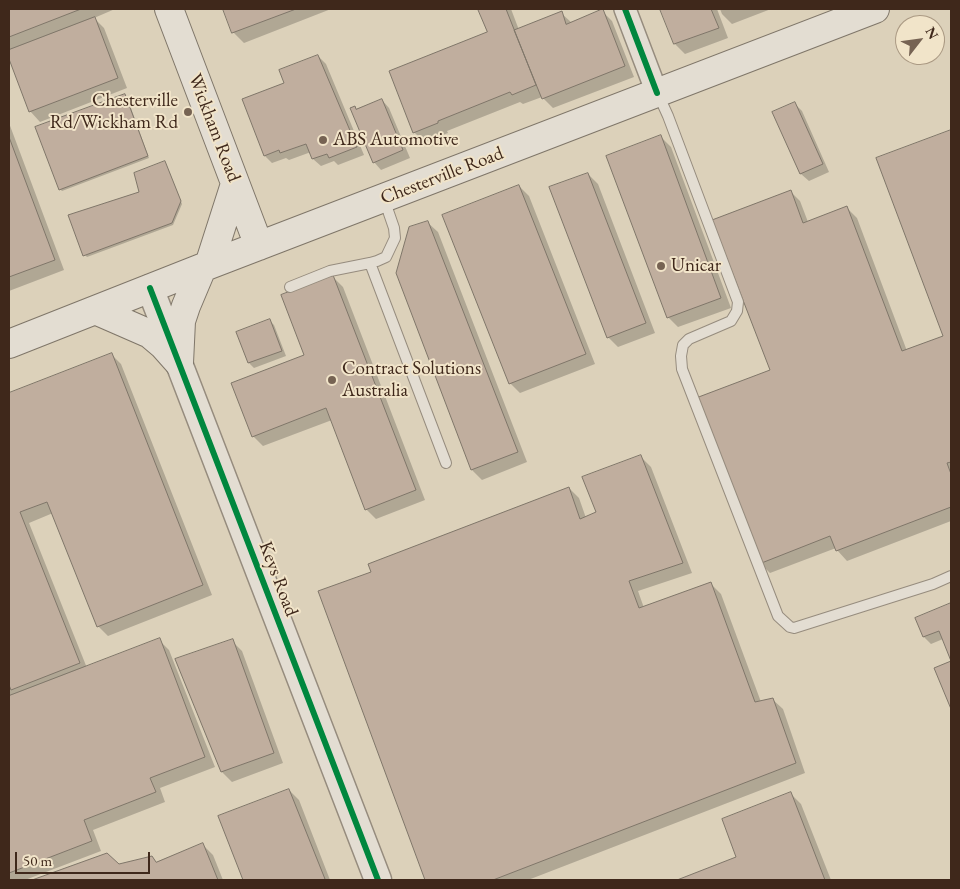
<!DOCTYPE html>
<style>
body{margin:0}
#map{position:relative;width:960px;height:889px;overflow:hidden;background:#dcd1ba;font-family:"EB Garamond",serif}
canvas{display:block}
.frame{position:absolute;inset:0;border:10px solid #3f281b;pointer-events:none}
.north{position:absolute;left:895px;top:15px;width:50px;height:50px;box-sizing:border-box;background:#f1e4c9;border:1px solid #aa9983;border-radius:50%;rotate:60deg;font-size:14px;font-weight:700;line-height:20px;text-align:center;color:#3f281b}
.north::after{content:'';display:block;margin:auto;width:18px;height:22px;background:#766353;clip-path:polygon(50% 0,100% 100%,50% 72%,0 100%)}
.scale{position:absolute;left:15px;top:852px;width:135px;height:22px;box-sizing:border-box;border:2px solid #3f281b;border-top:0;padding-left:6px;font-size:15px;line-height:18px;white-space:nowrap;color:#3f281b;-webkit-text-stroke:4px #f1e4c9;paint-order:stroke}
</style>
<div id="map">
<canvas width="960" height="889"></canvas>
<div class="frame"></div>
<div class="north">N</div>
<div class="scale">50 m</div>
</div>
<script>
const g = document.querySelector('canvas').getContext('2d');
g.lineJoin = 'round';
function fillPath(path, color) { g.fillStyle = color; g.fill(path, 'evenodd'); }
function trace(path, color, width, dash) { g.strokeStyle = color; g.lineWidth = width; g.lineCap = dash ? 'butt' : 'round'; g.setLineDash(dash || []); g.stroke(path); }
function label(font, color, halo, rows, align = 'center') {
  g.font = font + ' "EB Garamond",serif'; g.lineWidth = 4; g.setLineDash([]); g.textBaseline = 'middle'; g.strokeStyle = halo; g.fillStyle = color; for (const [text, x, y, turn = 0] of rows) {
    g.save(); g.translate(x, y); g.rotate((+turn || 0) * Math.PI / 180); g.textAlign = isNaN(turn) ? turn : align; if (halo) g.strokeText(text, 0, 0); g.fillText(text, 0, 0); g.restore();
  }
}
const shadow = new Path2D(`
 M9,9H115L94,18L104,28L127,88L40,122L30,111L9,55Z
 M224,9H331L244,43L234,33Z
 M479,9H511L519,30L561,13L572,23L602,11L612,21L634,77L553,108L542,97L523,104L520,102L447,131L448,133L424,142L414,132L489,33Z
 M662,9H717L728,38L685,54L675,44Z
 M720,9H771L732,24L722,14Z
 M318,56L326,64L364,155L338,165L334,161L321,166L313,159L311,152L289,160L286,158L272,163L265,156L285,84Z
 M124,95L127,97L149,158L62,191L60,189Z
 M382,100L389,108L410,158L381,170L374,162L355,108L358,110Z
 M794,103L802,111L829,172L809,181L801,174L774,112Z
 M9,123L64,270L9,291Z
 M951,131V521L847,561L837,550L836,548L770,573L760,563L772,371L790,191L800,201L808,222L847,208L857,218L907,351L945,336L877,159Z
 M661,137L671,147L731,308L678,327L668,317Z
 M166,165L182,204L173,225L87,257L85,255Z
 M588,174L598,184L655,333L618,347L608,337Z
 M519,186L529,196L595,364L520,393L510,383Z
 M427,222L438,232L527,462L482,480L472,470L397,273Z
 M333,277L343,287L425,500L376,519L366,509L332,420L263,446L253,436L306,356Z
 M269,320L274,325L286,356L254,368L249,363Z
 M111,354L121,364L212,595L108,636L98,626L53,513L29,523L87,668L159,640L169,650L215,767L160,788L165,802L93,830L101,851L25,880H9V395Z
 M641,457L651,467L692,573L638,591L644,608L711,584L721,594L761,702L772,699L783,709L805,773L528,880H426L320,592L373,573L569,488L579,498L586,518L598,513Z
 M951,605V658L943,639L931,644L924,637L917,619Z
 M232,641L242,651L283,763L232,782L222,772L177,660Z
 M289,790L299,800L330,880H244L219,816Z
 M791,794L801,804L831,880H680L738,858Z
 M203,845L213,855L223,880H35L107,855L119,866L151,857L157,863Z`);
const building = new Path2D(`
 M9,9H81L9,37Z
 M223,9H296L232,33Z
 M478,9H506L536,85L512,95L510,92L438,121V123L413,133L389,71L487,32Z
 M603,9L625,66L542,99L514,30L562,11L566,24Z
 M660,9H711L719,28L674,44Z
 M95,17L118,78L29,112L9,59V50Z
 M318,55L357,147L329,158L327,154L312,159L306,144L280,153L279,150L264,156L242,99L284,83L279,70Z
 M125,94L148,156L59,190L35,127Z
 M382,99L403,150L373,163L350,108L355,106L356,109Z
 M795,102L823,164L800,174L772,112Z
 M951,130V462L947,463L951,474V507L836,551L830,536L759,564L696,398L770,370L712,220L791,190L803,223L847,206L902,351L943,336L876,158Z
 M661,135L721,298L667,318L606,156Z
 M9,137L55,260L9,277Z
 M165,161L181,201L172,223L83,256L68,215L139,192L134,173Z
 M588,173L646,323L607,338L549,187Z
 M519,185L586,354L509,384L442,215Z
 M428,221L518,452L471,470L396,273L409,227Z
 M333,275L416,490L365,510L326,408L252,437L231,383L304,355L281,295Z
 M270,319L282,351L248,363L236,332Z
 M112,353L203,585L97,627L47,502L20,512L80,663L11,690L9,685V393Z
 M641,455L683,563L629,581L639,608L711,582L755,702L773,698L796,763L493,880H425L318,591L371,572L368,564L569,487L580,519L596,512L582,477Z
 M951,603V709L934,668L951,661L939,631L923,637L915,618Z
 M160,638L205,757L150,778L156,792L84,820L92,841L9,873V696Z
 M233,639L274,753L221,772L175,659Z
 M289,789L325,879L322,880H243L218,816Z
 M791,792L825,880H677L736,857L722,819Z
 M203,843L218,880H32L107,853L119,864L152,856L156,862Z`);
const service = new Path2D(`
 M658,94L668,116L738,302L737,311L731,321L689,339L683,345L681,356L682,369L778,616L790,627L794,628L933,584L951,576
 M370,263L446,463
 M290,287L330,271L370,263L377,261L386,257L395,238L394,228L384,199`);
const minor = new Path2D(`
 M625,9L657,93`);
const tertiary = new Path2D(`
 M150,288L378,880`);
const secondary = new Path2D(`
 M169,9L259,246
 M209,265L235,184
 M95,310L150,334L163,345L179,363
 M9,344L209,265L875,9
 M179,363L181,321L186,306L202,268`);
const cycleway = new Path2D(`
 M625,9L657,93
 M150,288L378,880`);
const markers = [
 [188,112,5,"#766353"],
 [323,140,5,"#766353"],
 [661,266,5,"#766353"],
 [332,380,5,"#766353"]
];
const poiNames = [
 ["Chesterville",178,101,"right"],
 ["Rd/Wickham Rd",178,123,"right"],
 ["ABS Automotive",333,140],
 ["Unicar",671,266],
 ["Contract Solutions",342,369],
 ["Australia",342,391]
];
const streetNames = [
 ["Wickham Road",214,128,69],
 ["Chesterville Road",442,176,-21],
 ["Keys Road",278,579,69]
];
fillPath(shadow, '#0003');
fillPath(building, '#c0ae9e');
trace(building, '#7f7669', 1);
trace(service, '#968c7e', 12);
trace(minor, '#968c7e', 24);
trace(tertiary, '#968c7e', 29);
trace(secondary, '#7f7669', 30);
trace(service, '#e3ddd2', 10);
trace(minor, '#e3ddd2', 21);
trace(tertiary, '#e3ddd2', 26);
trace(secondary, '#e3ddd2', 28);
trace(cycleway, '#00873e', 6);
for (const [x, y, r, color] of markers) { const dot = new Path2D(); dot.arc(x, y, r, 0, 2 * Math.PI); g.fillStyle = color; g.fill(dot); trace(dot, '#f1e4c9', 2); }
label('19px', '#3f281b', '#f1e4c9', poiNames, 'left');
label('19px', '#3f281b', '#f1e4c9', streetNames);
</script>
